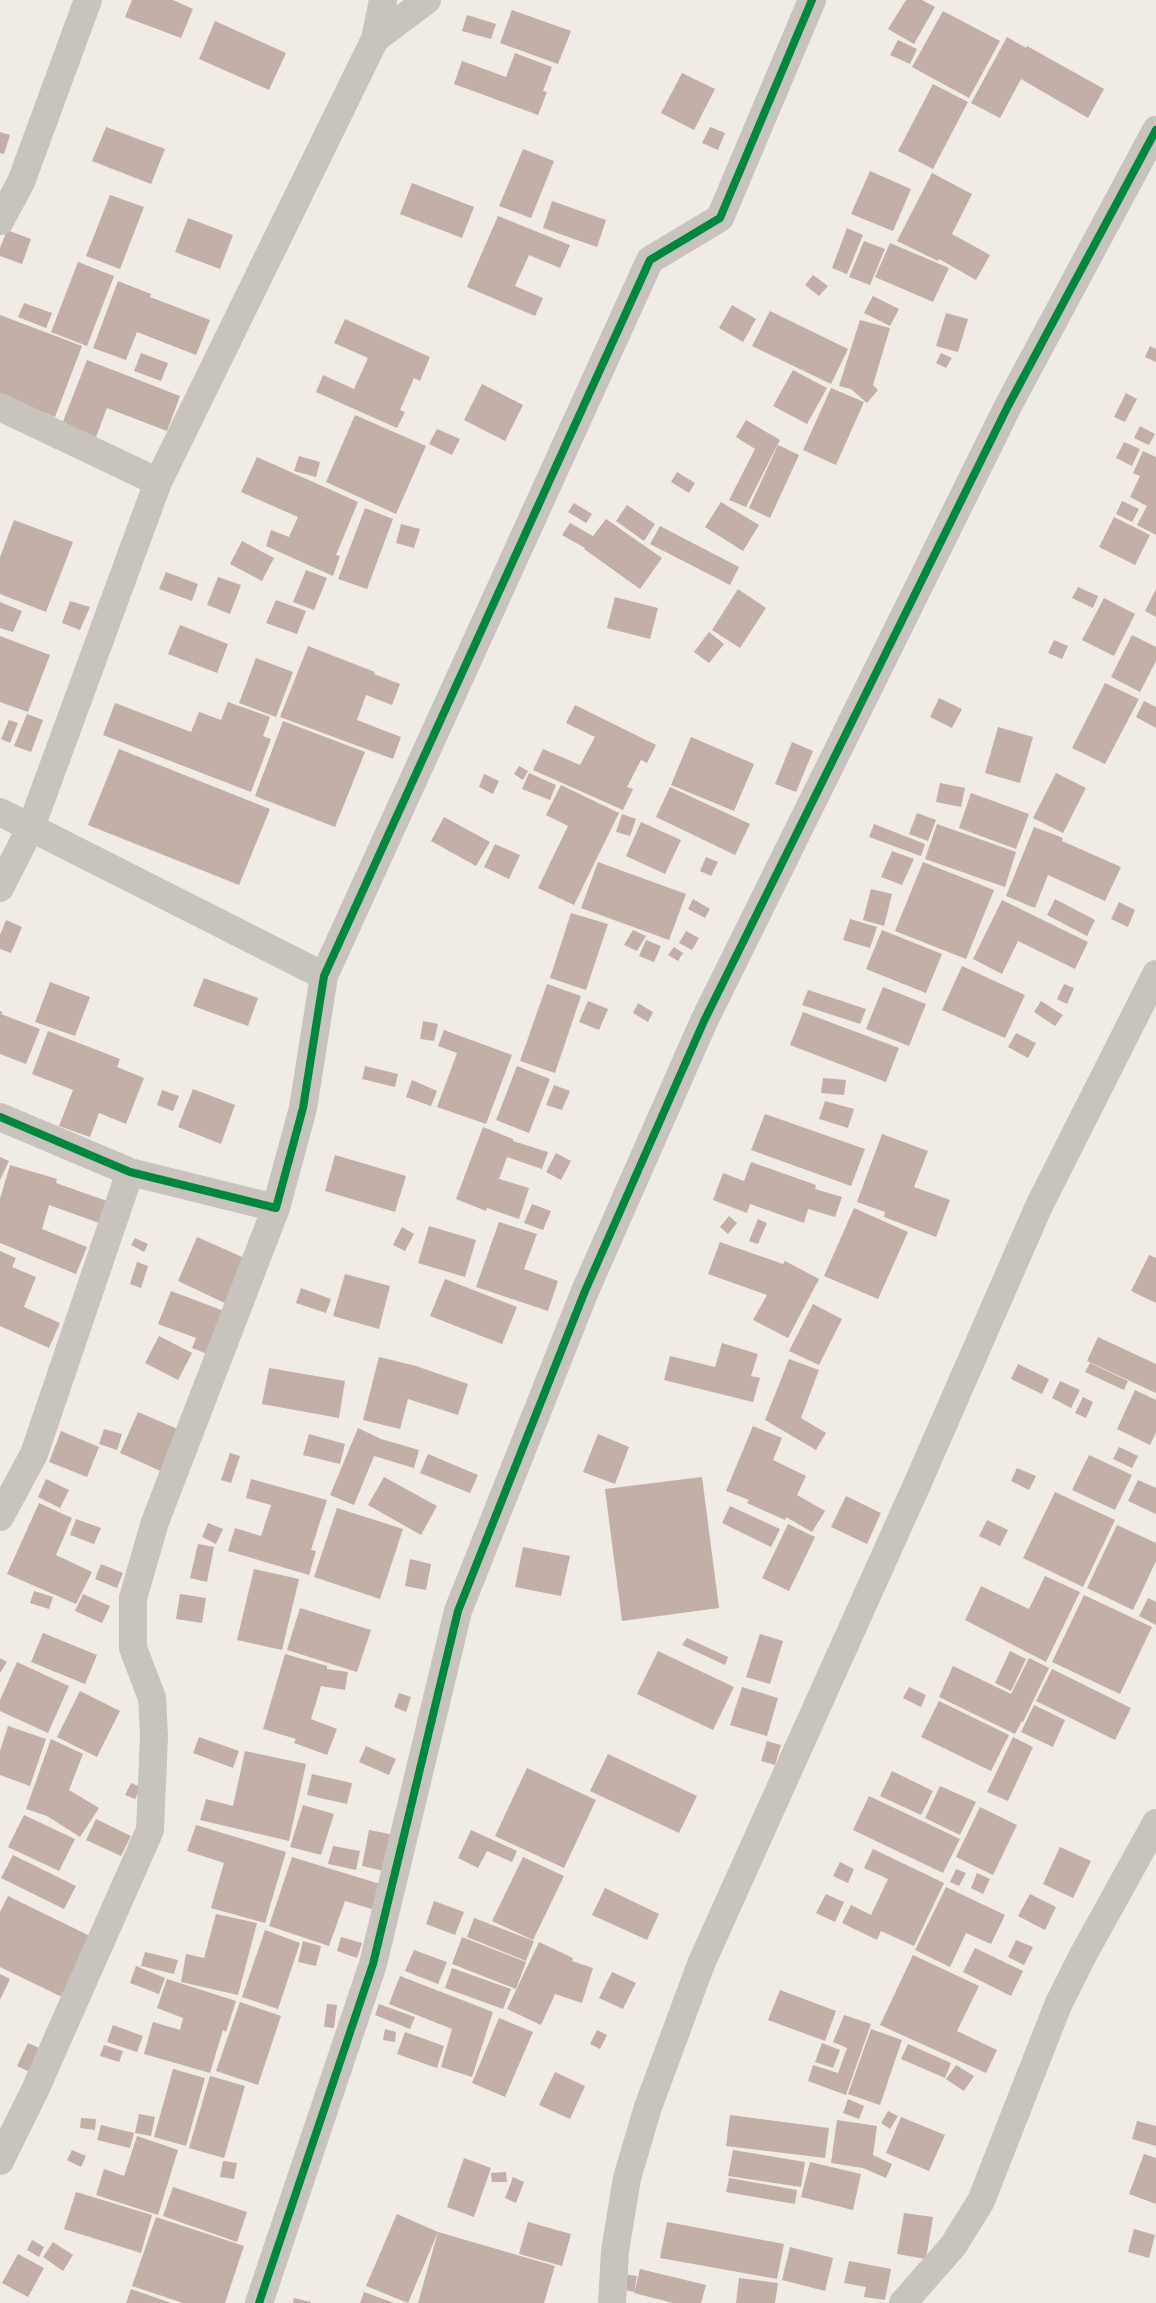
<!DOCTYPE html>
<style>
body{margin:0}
canvas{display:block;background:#f0ebe5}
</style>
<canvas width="1156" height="2303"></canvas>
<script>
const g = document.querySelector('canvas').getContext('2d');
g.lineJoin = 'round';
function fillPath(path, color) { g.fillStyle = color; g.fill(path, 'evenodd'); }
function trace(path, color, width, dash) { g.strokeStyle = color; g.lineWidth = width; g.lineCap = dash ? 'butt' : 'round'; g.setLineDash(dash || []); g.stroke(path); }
const building = new Path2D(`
 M132,0H173L193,9L181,38L125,17Z
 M906,0H922L935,7L914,44L888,29Z
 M512,10L571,31L558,64L500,43Z
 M943,11L1000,41L969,98L912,67Z
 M467,15L496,24L491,39L462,31Z
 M215,21L286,53L269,90L199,59Z
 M1007,37L1026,48L1027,46L1104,89L1088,118L1021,79L1000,118L971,103Z
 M898,40L917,49L910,64L890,55Z
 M515,53L552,67L543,91L547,92L538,115L454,84L462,61L506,77Z
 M682,73L715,89L694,130L661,113Z
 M933,84L968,102L933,169L898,151Z
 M106,127L165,149L151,184L92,161Z
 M710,127L725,133L718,150L702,143Z
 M0,132L10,135L4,154L0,153Z
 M523,149L554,161L531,218L499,206Z
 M870,171L911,189L893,231L851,214Z
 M932,173L972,194L952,234L990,255L976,280L939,259L938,261L897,241Z
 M412,183L474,207L462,238L400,214Z
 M110,195L144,207L120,269L86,256Z
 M552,201L606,220L597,247L543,228Z
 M498,216L570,245L560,268L529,255L515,286L543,298L535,316L467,287Z
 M188,218L233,235L220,269L175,252Z
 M847,228L863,235L847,274L832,268Z
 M7,230L31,239L22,264L0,256V248Z
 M864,241L885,249L870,285L849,277Z
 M890,243L949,268L933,302L875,277Z
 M78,262L114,276L87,346L51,332Z
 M813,275L828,286L819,296L805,285Z
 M118,281L151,294L150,297L210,320L196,355L137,332L126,360L93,348Z
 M873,296L899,309L890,326L864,313Z
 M24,303L52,313L46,328L18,317Z
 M732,305L756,319L743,342L719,328Z
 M770,311L848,349L831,384L752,346Z
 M946,313L968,319L958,352L936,346Z
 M0,315L82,346L55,417L0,394Z
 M345,319L430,357L420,381L414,378L400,410L405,412L397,428L316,392L323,375L354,389L368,358L334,343Z
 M860,320L890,328L873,385L878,390L867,403L851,389L839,386Z
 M1150,346L1156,349V362L1145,357Z
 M141,353L168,363L161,381L134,371Z
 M941,353L952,358L946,368L936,363Z
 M87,360L180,396L167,431L107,408L96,437L62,424Z
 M793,370L827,388L807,424L773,406Z
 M482,384L523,405L505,441L464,420Z
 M831,388L864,402L836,465L803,450Z
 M1126,393L1137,399L1125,422L1114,417Z
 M355,415L426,446L396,514L326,482Z
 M746,420L780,440L746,507L729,500L755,449L736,437Z
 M1140,426L1155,434L1149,445L1134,438Z
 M437,429L460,439L452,455L429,444Z
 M1124,442L1140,449L1132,466L1116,458Z
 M778,445L799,455L770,518L749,508Z
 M1143,451L1156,457V535L1137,525L1147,506L1130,497L1140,476L1133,473Z
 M299,456L320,462L316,477L294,471Z
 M257,457L358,502L336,555L340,556L333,576L266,546L271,530L289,537L298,517L241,492Z
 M677,472L695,483L689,493L671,482Z
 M1122,501L1139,509L1132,522L1116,514Z
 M721,502L759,525L743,551L705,527Z
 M574,503L592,514L586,523L568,512Z
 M627,505L655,524L644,541L616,521Z
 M365,508L393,519L367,589L338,579Z
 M1114,517L1150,535L1135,565L1099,547Z
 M606,519L662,558L640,589L584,549L585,548L562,535L570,523L593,536Z
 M14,520L73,542L46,612L0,594V557Z
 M401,524L420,529L414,548L396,543Z
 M660,526L739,567L730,585L650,544Z
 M242,541L274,558L262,581L230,564Z
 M306,570L327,578L314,610L293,602Z
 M166,572L198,584L192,601L159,589Z
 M218,577L241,585L230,614L207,605Z
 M1078,587L1098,596L1093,608L1072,598Z
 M738,589L766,608L740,648L712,630Z
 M1156,589V617L1145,611Z
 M615,597L658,608L650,639L607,628Z
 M1104,598L1135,614L1114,656L1082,640Z
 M276,600L306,611L297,634L266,623Z
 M70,601L90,607L80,630L62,623Z
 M0,602L22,611L13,632L0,628Z
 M180,625L228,644L217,673L168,654Z
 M709,632L724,644L709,663L694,652Z
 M1132,635L1156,647V661L1140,692L1111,677Z
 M0,636L50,655L28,712L0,702Z
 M1054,640L1068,646L1062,659L1048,653Z
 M308,646L375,672L374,674L400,684L392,705L366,695L357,720L401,737L393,759L280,717Z
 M256,658L293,672L276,717L239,703Z
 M1105,683L1139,699L1105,764L1072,748Z
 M939,698L962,709L952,728L930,717Z
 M1144,701L1156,707V728L1136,717Z
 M228,702L270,717L263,736L271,739L251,792L103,735L115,703L191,732L199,712L221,720Z
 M575,705L656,745L647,763L641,760L627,787L633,789L623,810L533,770L543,749L580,765L595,737L566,723Z
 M27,714L43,720L31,752L14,746Z
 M9,720L18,723L10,743L1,739Z
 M283,721L365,752L335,827L255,796Z
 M998,727L1033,737L1020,783L985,773Z
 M691,737L754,764L734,811L671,785Z
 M792,742L813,751L796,792L775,784Z
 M119,749L270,809L239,885L88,825Z
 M519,766L528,771L523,780L514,774Z
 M529,773L556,785L550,800L522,789Z
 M1056,773L1086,788L1063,833L1033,818Z
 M484,774L499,781L493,794L479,787Z
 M940,783L965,788L961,807L936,802Z
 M561,785L619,813L574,905L538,888L568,826L546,815Z
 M670,787L750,824L735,855L656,817Z
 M971,793L1029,814L1016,849L959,828Z
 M917,813L936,820L928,841L909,834Z
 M622,814L636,819L630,836L616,832Z
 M444,817L490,842L476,866L431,841Z
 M641,822L681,840L665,874L626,856Z
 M874,824L925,844L921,856L869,837Z
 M937,824L1016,852L1005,887L925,859Z
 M1034,827L1063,838L1062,841L1121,867L1105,901L1048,875L1035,908L1006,896Z
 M495,844L520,855L509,879L484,867Z
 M892,851L914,859L902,885L881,877Z
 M706,857L718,862L711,876L700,871Z
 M598,862L686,894L669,940L581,908Z
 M923,862L994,890L966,959L895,931Z
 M871,889L892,894L884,926L863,920Z
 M693,899L710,909L705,918L688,909Z
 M1055,899L1095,920L1087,936L1047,915Z
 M1002,900L1088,942L1075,969L1018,941L1002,974L973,959Z
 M1119,902L1135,910L1128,927L1111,919Z
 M571,913L608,924L586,990L550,978Z
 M850,919L877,927L870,948L843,940Z
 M6,920L22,927L11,953L0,949V935Z
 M633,930L646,936L637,951L624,945Z
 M882,930L942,954L926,993L866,969Z
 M686,931L699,938L692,950L679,943Z
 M646,940L661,946L654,962L639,956Z
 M674,947L683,953L678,961L668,955Z
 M962,966L1025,995L1005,1038L942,1010Z
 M204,978L258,998L248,1026L193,1006Z
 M50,982L90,997L75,1036L35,1022Z
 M547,984L581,996L555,1073L520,1061Z
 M1064,984L1074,988L1067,1004L1057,999Z
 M883,987L926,1004L909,1046L866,1029Z
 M808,990L866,1009L860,1024L802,1005Z
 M588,1001L608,1009L599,1030L579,1022Z
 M1041,1001L1063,1015L1055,1026L1034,1012Z
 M638,1003L653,1012L648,1022L633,1013Z
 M0,1011L3,1012L1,1014L40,1029L26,1064L0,1054Z
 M803,1012L899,1048L886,1082L790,1045Z
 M423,1021L438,1024L434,1041L420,1039Z
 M444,1030L512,1055L486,1124L437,1107L457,1053L438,1046Z
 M48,1031L120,1059L117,1067L144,1078L126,1124L99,1113L90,1137L59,1126L73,1090L32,1074Z
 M1016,1033L1036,1043L1028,1058L1008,1047Z
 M365,1066L398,1074L395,1087L362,1079Z
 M517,1066L550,1079L529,1133L496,1120Z
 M823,1078L846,1080L844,1095L821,1093Z
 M412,1080L437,1091L431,1106L406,1097Z
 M554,1085L570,1091L562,1110L546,1105Z
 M193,1089L235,1105L221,1144L178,1127Z
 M162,1090L179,1096L173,1111L157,1105Z
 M825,1101L854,1109L848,1128L819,1119Z
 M765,1114L865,1149L851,1186L751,1150Z
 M483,1127L513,1139V1141L548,1152L542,1169L507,1157L499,1179L529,1188L519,1219L487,1208L486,1211L456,1199Z
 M882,1134L928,1151L914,1187L950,1200L936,1237L884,1217L885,1212L857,1202Z
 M556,1153L571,1161L561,1180L546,1172Z
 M335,1155L406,1176L395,1212L325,1191Z
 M0,1157L9,1161L0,1180Z
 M751,1162L816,1185L815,1189L842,1197L835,1217L808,1209L804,1223L750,1204L747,1213L713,1200L723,1173L744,1181Z
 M10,1165L57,1179L56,1183L110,1202L102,1224L49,1205L42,1229L87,1247L76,1274L0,1243V1199Z
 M532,1204L551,1211L543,1230L524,1223Z
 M854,1208L908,1232L878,1299L824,1276Z
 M729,1216L737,1223L728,1234L720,1227Z
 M758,1219L767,1223L758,1244L749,1241Z
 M499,1222L537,1234L524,1269L558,1281L548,1311L476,1287Z
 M429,1226L476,1240L465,1277L418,1263Z
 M402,1227L414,1234L405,1251L393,1245Z
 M197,1237L249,1260L229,1305L178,1281Z
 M135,1238L148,1244L144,1252L131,1245Z
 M720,1242L783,1264L785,1261L819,1279L788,1338L753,1320L767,1295L708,1274Z
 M0,1251L16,1258L12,1267L36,1277L24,1307L60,1323L49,1348L0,1326Z
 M1149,1255L1156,1258V1303L1131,1291Z
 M137,1262L148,1266L141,1288L130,1284Z
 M345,1274L390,1286L379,1329L333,1316Z
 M445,1279L517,1307L502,1344L430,1316Z
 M301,1288L331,1299L326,1313L296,1303Z
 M171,1291L232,1314L215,1357L192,1348L196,1338L158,1324Z
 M813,1304L842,1319L819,1365L789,1351Z
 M159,1336L192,1353L178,1380L145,1363Z
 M1098,1337L1156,1364V1393L1087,1361Z
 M722,1343L758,1354L751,1376L760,1378L753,1402L664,1380L670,1356L715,1367Z
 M379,1357L416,1366L468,1384L458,1415L408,1399L400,1429L363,1420Z
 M789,1359L819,1370L801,1418L826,1433L816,1450L765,1420Z
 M1090,1363L1128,1381L1124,1390L1085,1372Z
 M1018,1364L1049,1379L1042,1394L1011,1379Z
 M269,1368L345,1381L339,1418L262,1404Z
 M1060,1381L1080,1390L1071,1408L1052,1398Z
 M1135,1390L1156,1400V1432L1150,1445L1117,1429Z
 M1083,1397L1093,1402L1086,1418L1075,1413Z
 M138,1412L180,1430L163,1472L120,1453Z
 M753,1426L782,1438L773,1460L806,1476L797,1495L825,1511L812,1532L786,1517L785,1520L747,1503L749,1500L726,1491Z
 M358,1428L381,1439L419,1450L414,1468L374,1456L354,1505L330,1495Z
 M104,1429L122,1434L117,1450L99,1444Z
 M61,1431L99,1447L87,1477L49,1462Z
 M309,1434L345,1444L340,1464L303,1455Z
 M598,1434L629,1447L615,1484L583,1472Z
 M1119,1447L1138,1456L1132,1468L1113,1459Z
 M230,1453L240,1456L231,1483L221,1480Z
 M428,1454L478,1475L470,1493L420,1473Z
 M1089,1455L1132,1475L1115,1510L1072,1490Z
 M1017,1468L1036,1476L1029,1490L1011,1481Z
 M384,1477L437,1506L421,1535L368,1505Z
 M702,1477L719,1608L622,1621L605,1489Z
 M46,1479L69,1490L60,1508L38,1497Z
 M251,1479L327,1500L311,1550L316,1551L309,1575L228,1551L235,1528L261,1536L271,1505L246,1498Z
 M1138,1480L1156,1488V1514L1128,1501Z
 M1055,1492L1115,1520L1083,1587L1023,1558Z
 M846,1496L881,1513L867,1544L831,1527Z
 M39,1503L72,1518L56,1555L92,1572L76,1604L7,1574Z
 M730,1506L780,1529L771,1547L722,1523Z
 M337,1508L403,1529L380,1599L314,1577Z
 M76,1519L101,1528L94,1544L70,1535Z
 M987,1520L1008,1530L1000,1546L979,1536Z
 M208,1523L223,1529L216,1544L202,1537Z
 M788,1524L815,1537L789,1591L762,1578Z
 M1117,1525L1156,1543V1561L1133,1610L1087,1588Z
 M198,1544L214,1547L207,1582L190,1578Z
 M523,1547L570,1556L561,1596L515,1587Z
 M410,1559L431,1564L426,1590L405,1586Z
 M101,1564L123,1573L117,1588L95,1579Z
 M254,1569L299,1579L282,1650L237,1640Z
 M1045,1576L1080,1592L1046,1662L965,1620L981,1586L1029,1609Z
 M34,1591L53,1597L49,1609L30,1603Z
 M83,1594L110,1606L102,1623L75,1611Z
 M180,1594L206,1598L202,1623L176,1619Z
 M1084,1595L1152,1627L1120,1694L1052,1662Z
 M1148,1598L1156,1602V1625L1139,1616Z
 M300,1608L371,1630L357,1672L287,1650Z
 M43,1633L97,1655L85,1684L31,1662Z
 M760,1634L783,1641L770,1684L746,1677Z
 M687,1638L728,1657L725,1665L682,1645Z
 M658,1651L734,1687L713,1730L637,1694Z
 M1010,1651L1026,1659L1011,1691L995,1683Z
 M285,1654L327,1666V1669L348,1672L345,1690L321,1686L311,1719L337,1729L327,1755L294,1743L296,1739L263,1729Z
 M0,1658L7,1662L0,1673Z
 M1029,1658L1049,1668L1023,1722L1022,1721L1015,1734L939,1697L953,1666L1011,1694Z
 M17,1662L69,1686L48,1733L0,1711V1700Z
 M1052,1669L1131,1708L1115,1740L1036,1701Z
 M742,1687L778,1698L767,1736L730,1725Z
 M909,1687L926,1695L921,1707L903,1698Z
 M80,1691L120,1711L97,1757L57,1737Z
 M399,1693L411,1697L406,1712L394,1707Z
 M939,1701L1009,1735L991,1771L921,1737Z
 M1034,1705L1065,1720L1053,1747L1021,1732Z
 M8,1726L46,1739L30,1786L0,1775V1751Z
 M199,1737L239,1751L233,1768L193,1753Z
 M1013,1737L1033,1747L1008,1801L987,1792Z
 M51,1739L83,1754L69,1790L99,1808L80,1837L47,1816L26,1809Z
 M767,1741L781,1745L775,1765L761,1761Z
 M366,1746L396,1759L389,1775L359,1762Z
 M245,1751L306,1764L289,1841L200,1820L206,1799L233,1806Z
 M608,1754L697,1796L679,1833L590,1791Z
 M527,1768L596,1800L564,1868L495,1836Z
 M892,1771L933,1791L921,1815L880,1796Z
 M312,1774L352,1783L347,1804L307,1795Z
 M131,1783L141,1787L135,1799L125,1795Z
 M940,1786L976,1802L960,1835L925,1818Z
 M869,1796L960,1839L943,1873L853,1830Z
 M303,1805L334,1814L321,1855L290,1847Z
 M980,1807L1017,1825L993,1875L956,1857Z
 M24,1815L75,1839L59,1871L8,1847Z
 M96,1819L131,1836L121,1856L86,1840Z
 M196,1825L286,1852L265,1923L211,1908L224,1863L187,1851Z
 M369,1830L395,1835L388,1872L362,1866Z
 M471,1830L517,1851L512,1862L487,1851L478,1868L458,1858Z
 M333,1846L360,1851L356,1870L328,1864Z
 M1060,1847L1091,1861L1073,1898L1043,1884Z
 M873,1849L944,1883L914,1946L881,1931L877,1940L842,1923L851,1905L871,1915L888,1879L864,1868Z
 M13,1855L76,1886L64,1909L1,1878Z
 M292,1857L380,1884L372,1909L345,1901L329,1946L269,1926Z
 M523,1857L564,1876L533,1940L492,1921Z
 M840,1862L854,1869L848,1883L833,1876Z
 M956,1869L966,1873L959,1886L950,1882Z
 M977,1873L990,1879L983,1894L971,1888Z
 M946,1887L1005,1915L991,1944L966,1933L950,1967L915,1950Z
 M605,1888L659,1914L647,1940L592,1915Z
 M826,1894L844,1902L835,1922L816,1913Z
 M1030,1894L1056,1907L1045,1930L1018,1916Z
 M8,1896L92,1937L62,1997L0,1967V1912Z
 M434,1901L464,1912L455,1935L426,1924Z
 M216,1914L257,1923L238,1995L181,1982L186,1954L204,1958Z
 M474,1918L534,1941L526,1961L467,1937Z
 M265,1930L300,1943L278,2009L242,1997Z
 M341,1937L362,1943L357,1958L337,1951Z
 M462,1937L526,1962L516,1989L452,1964Z
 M1016,1940L1033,1947L1024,1965L1008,1957Z
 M303,1941L321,1946L316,1966L298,1962Z
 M539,1942L573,1958L572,1961L593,1968L582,2003L555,1994L541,2025L507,2009Z
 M975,1948L1023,1971L1011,1996L963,1972Z
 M414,1950L447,1962L438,1984L405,1971Z
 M145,1952L178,1960L174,1974L141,1966Z
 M913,1955L979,1986L957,2031L997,2050L986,2073L880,2025Z
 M136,1966L165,1978L159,1994L130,1983Z
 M452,1968L511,1989L503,2009L445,1988Z
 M612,1972L636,1983L623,2009L599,1998Z
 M0,1974L10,1979L0,2000Z
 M400,1976L493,2012L472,2077L441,2067L452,2029L389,2004Z
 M167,1979L236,2001L226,2032L223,2030L210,2073L144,2054L153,2022L180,2030L183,2018L157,2008Z
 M780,1990L836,2011L825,2041L768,2020Z
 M240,2002L281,2016L258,2085L216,2071Z
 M327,2004L337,2005L334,2028L324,2027Z
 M379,2004L415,2017L410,2029L375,2015Z
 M844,2015L871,2024L846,2095L808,2081L813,2065L838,2073L847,2048L833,2042Z
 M499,2018L533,2032L505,2097L472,2083Z
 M113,2025L143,2036L137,2052L107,2042Z
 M385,2029L396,2032L395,2042L383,2040Z
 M871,2029L902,2040L880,2105L848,2094Z
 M597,2030L607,2035L600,2049L590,2044Z
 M405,2032L444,2046L437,2068L397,2054Z
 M28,2043L44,2050L32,2073L17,2066Z
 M822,2043L840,2050L833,2068L815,2062Z
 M908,2044L951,2063L945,2078L901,2059Z
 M104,2045L123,2051L119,2062L100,2056Z
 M956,2065L974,2076L964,2091L946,2079Z
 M173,2069L205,2078L186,2146L154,2137Z
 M555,2072L585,2086L570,2119L539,2105Z
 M210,2076L245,2086L224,2158L189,2148Z
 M848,2099L864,2106L859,2119L843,2113Z
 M888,2111L898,2116L890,2129L881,2123Z
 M139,2114L155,2117L151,2136L135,2133Z
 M730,2115L829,2128L825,2158L726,2146Z
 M901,2117L945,2135L929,2171L886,2153Z
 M81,2118L96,2119L95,2130L80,2128Z
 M837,2120L877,2126L873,2155L892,2164L886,2178L863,2168L831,2163Z
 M1137,2121L1156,2126V2146L1132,2139Z
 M101,2125L134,2133L130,2148L97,2140Z
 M137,2136L178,2150L158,2215L96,2195L104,2169L124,2176Z
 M72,2150L86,2156L81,2167L67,2160Z
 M733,2150L805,2162L801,2187L728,2176Z
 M1144,2154L1156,2158V2204L1129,2194Z
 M464,2158L491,2168L474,2217L447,2207Z
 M223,2161L237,2163L234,2179L220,2177Z
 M810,2162L861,2174L853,2210L801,2197Z
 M506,2172L507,2182H492L491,2173Z
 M513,2177L524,2182L516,2203L505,2198Z
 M729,2178L797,2190L795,2204L726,2192Z
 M173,2187L247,2212L237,2242L163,2216Z
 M76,2192L152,2215L141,2253L64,2229Z
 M904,2213L933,2217L926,2259L897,2254Z
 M397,2214L438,2232L408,2303L366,2286Z
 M156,2217L244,2246L225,2303H183L132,2286Z
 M528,2222L571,2234L562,2266L519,2254Z
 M667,2222L784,2244L777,2279L660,2258Z
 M1134,2229L1155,2235L1149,2258L1128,2252Z
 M438,2232L555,2266L544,2303H418Z
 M32,2240L44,2247L39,2257L27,2250Z
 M53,2242L73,2255L63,2271L43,2257Z
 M790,2247L833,2258L825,2291L782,2280Z
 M18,2254L44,2268L28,2297L2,2283Z
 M849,2261L891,2269L885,2300L864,2297L866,2287L844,2283Z
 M640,2269L706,2285L701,2303H673L634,2293Z
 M623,2274L637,2276L634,2292L620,2289Z
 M739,2278L778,2283L775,2303H736Z
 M131,2289L171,2303H126Z
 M364,2292L394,2303H360Z
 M294,2298L311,2302V2303H293Z`);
const minor = new Path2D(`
 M375,39L383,0
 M0,221L21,182L88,0
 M0,407L158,482
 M0,812L324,976
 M0,888L31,827L158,482L375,39L427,0
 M0,1117L130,1172L276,1208L303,1108L324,976L650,260L720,218L812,0
 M0,1517L34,1454L130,1172
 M0,2161L35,2090L150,1830L154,1736L152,1698L133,1648V1598L155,1522L276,1208
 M259,2303L373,1964L458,1611L585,1291L704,1021L1008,406L1156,130
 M612,2303L615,2251L627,2178L648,2107L701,1964L915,1489L1039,1206L1156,974
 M903,2303L953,2246L981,2201L1058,2005L1083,1955L1156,1823`);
const cycleway = new Path2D(`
 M0,1117L130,1172L276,1208L303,1108L324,976L650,260L720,218L812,0
 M259,2303L373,1964L458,1611L585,1291L704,1021L1008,406L1156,130`);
fillPath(building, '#c3afa7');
trace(minor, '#c9c3be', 28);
trace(cycleway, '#00873e', 8);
</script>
